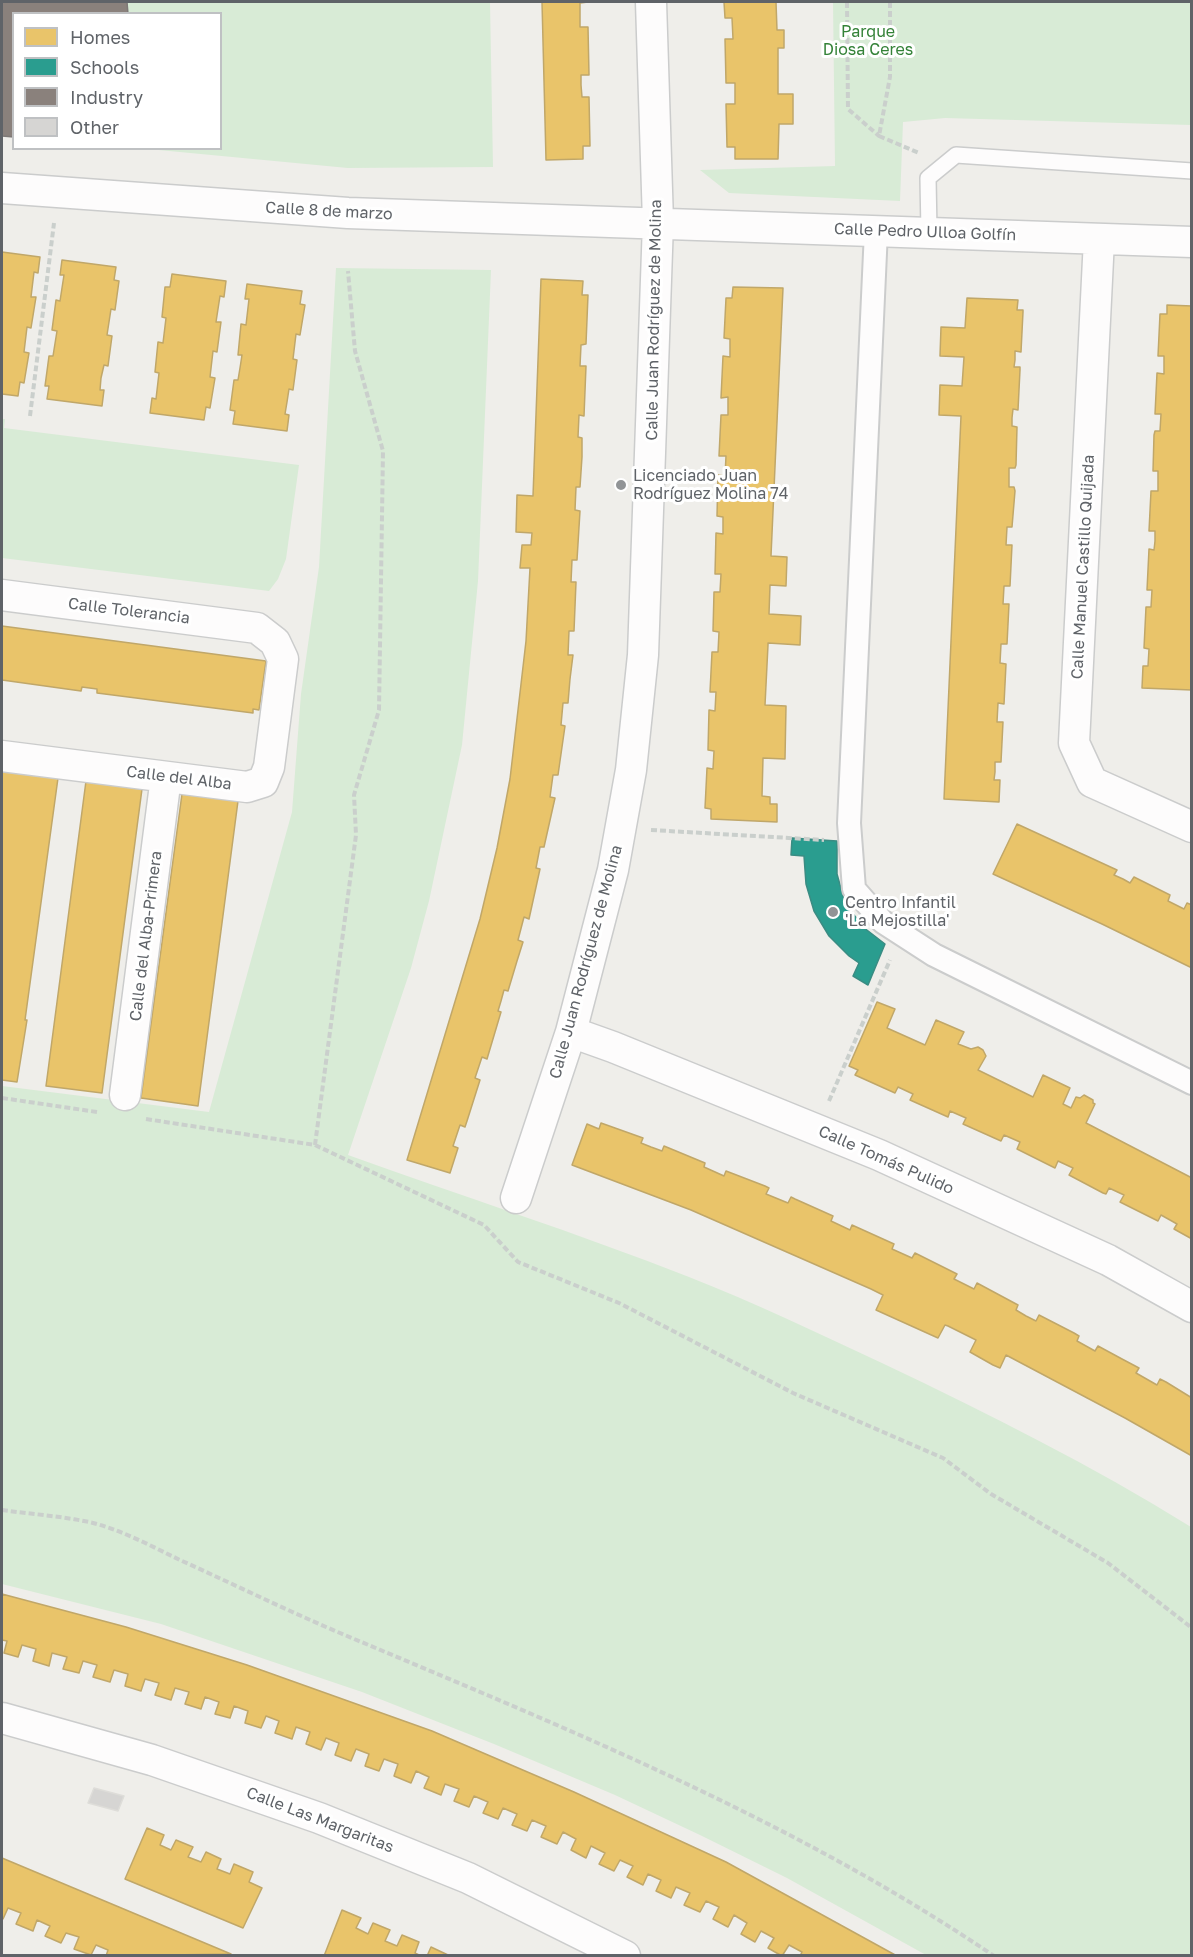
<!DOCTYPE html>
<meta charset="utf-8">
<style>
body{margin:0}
#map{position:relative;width:1193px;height:1957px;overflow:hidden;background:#efeeea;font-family:"Golos Text",sans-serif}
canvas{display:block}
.frame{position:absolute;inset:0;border:3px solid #5f6368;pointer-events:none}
.legend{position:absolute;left:12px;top:12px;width:210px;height:138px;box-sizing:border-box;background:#fff;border:2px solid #bfc1c3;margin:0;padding:8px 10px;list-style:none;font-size:18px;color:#5f6368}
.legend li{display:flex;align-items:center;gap:12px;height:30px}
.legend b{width:30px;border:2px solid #bfc1c3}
</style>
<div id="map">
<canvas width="1193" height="1957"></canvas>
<div class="frame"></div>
<ul class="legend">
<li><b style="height:16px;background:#e9c46a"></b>Homes</li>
<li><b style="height:16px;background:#2a9d8f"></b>Schools</li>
<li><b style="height:16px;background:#8a817c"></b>Industry</li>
<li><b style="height:16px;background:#d6d5d3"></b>Other</li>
</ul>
</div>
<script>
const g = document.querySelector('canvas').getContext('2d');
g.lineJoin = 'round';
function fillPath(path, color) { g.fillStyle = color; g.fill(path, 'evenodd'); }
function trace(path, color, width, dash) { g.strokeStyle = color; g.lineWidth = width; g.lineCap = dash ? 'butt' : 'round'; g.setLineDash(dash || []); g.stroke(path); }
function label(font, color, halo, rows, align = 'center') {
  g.font = font + ' "Golos Text",sans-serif'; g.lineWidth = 6; g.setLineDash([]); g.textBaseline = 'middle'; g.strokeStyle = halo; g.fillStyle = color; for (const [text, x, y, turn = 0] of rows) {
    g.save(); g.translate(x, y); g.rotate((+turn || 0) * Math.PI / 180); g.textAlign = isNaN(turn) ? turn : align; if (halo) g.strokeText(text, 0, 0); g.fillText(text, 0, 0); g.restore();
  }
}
const green = new Path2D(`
 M127,2H490L493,167L348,168L148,149L220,148V14L128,13Z
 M833,2H1191V125L945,118L903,122L900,201L729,193L700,170L835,166Z
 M336,268L491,270L478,581L462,745L429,901L411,968L348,1155C462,1196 577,1233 689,1277C755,1303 820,1334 884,1364C989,1414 1093,1466 1191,1527V1955H926L787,1878L700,1835L615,1795L494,1744L362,1692L161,1624L2,1584V1086L209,1112L292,812L301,694L319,567Z
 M2,419H5L4,428L299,465L286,559L278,579L269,591L2,558Z`);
const homes = new Path2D(`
 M542,2H588L580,3V27H588L589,75H581V85L582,97H589L590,146H583V159L546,160Z
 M724,2H776L777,30H784V48H778V94H793V124H779L778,159H735V147H727L726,104H735V83H726L725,39H733L732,18H725Z
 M2,252L40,257L38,273L34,272L31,297H36L31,328L27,327L24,352L29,353L24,383L20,382L18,396L2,394Z
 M62,260L116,267L114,280L119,281L115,310L111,309L107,335L112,336L108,366L104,365L101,378L100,390H104L102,406L47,399L49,386H45L49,356H53L57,331L52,330L56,300L60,301L64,275H60Z
 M172,274L226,281L224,297L220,296L216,322H221L217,352L213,351L210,377L215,378L210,408L206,407L204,420L150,413L152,398L156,399L159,373L155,372L158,342L163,343L166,318L162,317L165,287H170Z
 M541,279L583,281L582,295H588L586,344L581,345L580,366H586L584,416L579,415L578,437L582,438V457L580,487H576L575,510L580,511L577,560H572L571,582H576L574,631H569L568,655H573L570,679L568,703H563L561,725L565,726L558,775H553L550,797L555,798L544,847H540L536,868L540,869L529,919L524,917L518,940L523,942L517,961L508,991L504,990L501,1001L498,1011L501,1012L487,1059L482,1057L475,1078L480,1080L467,1121L465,1127L460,1125L453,1146L458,1148L450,1173L407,1160L480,919L497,848L510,779L526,641L530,568H520L522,545H531L532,533L516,532L517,495L533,496Z
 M247,284L302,291L300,304L305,305L300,335L296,334L293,359L297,360L293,390L289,389L287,402L285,414L289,415L287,431L233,424L235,411L230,410L234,380H238L240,368L242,355H238L241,324L246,325L249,299H245Z
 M733,287L783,288L771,556L787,557L786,586L770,585L769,614L801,616L800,645L768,643V645L765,705L786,706L785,759L763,758L762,796L770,797V804H777V822L711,819V809L705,808L707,768L713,769L714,751L708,750L709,710L715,711L716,692H710L712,652H718L719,632L713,631L714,592H720L721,574H715L716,533L723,534V517L717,516L718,475L725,476L726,456H719L721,415H728V397L721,398L723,356L730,357V339L724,338L726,298H732Z
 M967,298L1018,300L1017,310H1023V312L1021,352L1015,351V360L1014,367H1020V370L1018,410L1013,409L1012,418V426L1017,427L1016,465L1015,468H1009V487H1014L1015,491L1012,527H1007L1006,545H1012L1010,586H1004L1003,604H1009L1007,644H1001L1000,663L1006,664L1004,704L998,703L997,722H1003L1001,762H995V772L994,780H1000L999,802L944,799L961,416L939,415L940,385L962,386L964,357L940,356L941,327L965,328Z
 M1167,305L1192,306V690L1142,688L1143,666H1148L1149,649L1144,648L1146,607H1151L1152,590H1147L1149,549L1154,550L1155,541V531H1149L1151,491H1158V471H1153L1154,435L1155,431H1160L1161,414H1155L1157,373L1164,374V356H1158L1160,314H1167Z
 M2,626L266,661L259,710L253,709V713L97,693V689L82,687L81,691L2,680Z
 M2,770L58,778L25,1020H27L17,1082L2,1080Z
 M86,781L142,789L102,1093L46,1086Z
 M182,794L238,801L198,1106L141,1098Z
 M1017,824L1117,870L1114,875L1123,879L1130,883L1134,877L1170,895L1168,901L1184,909L1187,903L1192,905V968L1102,924L993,874Z
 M877,1002L895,1009L887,1028L925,1045L936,1020L964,1032L958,1044L971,1049L978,1047L983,1050L986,1056L978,1070L1033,1097L1043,1075L1070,1088L1063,1104L1071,1108L1076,1097L1080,1098L1084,1095L1093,1100V1103L1095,1104L1086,1123L1192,1178V1239L1174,1229L1177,1224L1170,1220L1161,1215L1158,1221L1120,1202L1124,1195L1109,1188L1106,1194L1103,1193L1069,1175L1073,1168L1058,1161L1055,1168L1017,1149L1020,1142L1004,1135L1001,1141L963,1124L966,1118L950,1111L948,1117L910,1100L913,1094L898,1087L895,1093L855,1075L858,1070L849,1066Z
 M601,1123L643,1138L641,1143L651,1147L662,1151L664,1146L705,1163L704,1167L724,1176L726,1171L765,1186L769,1188L766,1194L788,1203L791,1197L795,1199L833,1216L831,1221L850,1230L852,1225L894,1244L892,1249L912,1258L915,1253L957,1274L954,1279L974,1289L977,1283L1018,1305L1016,1310L1026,1316L1036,1321L1039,1315L1074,1333L1079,1336L1077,1341L1095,1351L1098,1346L1122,1359L1139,1368L1136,1373L1157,1385L1160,1379L1166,1382L1192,1398V1456L1125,1418L1006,1355L1000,1368L993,1365L970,1352L976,1340L948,1326L945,1325L938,1338L876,1310L883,1295L871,1289L691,1210L572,1165L587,1124L599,1129Z
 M2,1594L126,1627L247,1665L432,1731L574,1792L726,1862L897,1956H800L802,1952L789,1945L782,1956L768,1948L774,1938L761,1931L755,1942L741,1934L747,1923L734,1915L728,1927L713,1919L719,1907L706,1901L700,1912L684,1905L690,1893L676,1887L671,1898L656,1891L661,1880L648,1874L643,1885L627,1877L633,1866L620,1860L614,1871L599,1864L605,1853L591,1846L586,1858L571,1850L576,1839L563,1832L557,1844L541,1837L546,1826L532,1820L527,1831L512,1825L517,1814L503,1808L498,1819L483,1813L488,1802L474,1796L469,1807L454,1801L459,1789L445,1784L441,1795L424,1788L429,1777L416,1771L411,1783L394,1776L398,1764L384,1759L379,1771L365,1766L369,1754L356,1749L351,1761L335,1755L339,1743L326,1738L321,1750L306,1744L310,1732L296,1727L292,1739L275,1733L279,1721L266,1716L261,1728L245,1723L248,1711L234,1706L230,1718L215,1714L219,1702L205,1697L201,1709L185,1704L189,1692L175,1688L171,1700L155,1695L159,1683L145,1679L141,1691L125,1686L128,1674L114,1670L110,1682L93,1677L97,1665L83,1661L79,1673L63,1669L67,1657L52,1653L49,1666L33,1661L36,1649L22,1645L18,1657L4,1653L7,1641L2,1640Z
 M147,1828L164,1835L160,1845L171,1850L176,1840L193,1847L188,1857L201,1862L206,1852L221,1859L217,1869L230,1874L234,1864L253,1872L249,1882L262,1888L243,1928L125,1879Z
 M2,1858L231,1954L106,1956L108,1950L96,1945L91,1955L74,1949L79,1937L66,1933L61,1943L45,1936L50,1926L37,1920L33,1931L16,1924L21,1913L8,1908L3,1919L2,1918Z
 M342,1910L361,1918L356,1928L368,1934L373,1923L390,1930L385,1941L397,1946L402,1935L419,1942L415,1953L421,1956H324Z
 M431,1947L448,1955V1956H427Z`);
const schools = new Path2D(`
 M792,838L837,841V874L845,903L863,927L885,944L868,985L853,976L859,963L849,956L829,936L814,911L806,884L804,856L791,855Z`);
const industry = new Path2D(`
 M2,2H127L128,14H14V137L2,136Z`);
const building = new Path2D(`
 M94,1788L124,1796L118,1811L88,1803Z`);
const path = new Path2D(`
 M847,2L848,109L879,136
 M890,2V77L879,136L919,153
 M30,416L54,223
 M651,830L824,840
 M2,1098L97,1112
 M829,1101L890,960
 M146,1119L315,1145L484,1225L518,1262L619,1303L793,1393L943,1458L991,1494L1108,1563L1192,1628
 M315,1145L356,835L354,795L379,710L383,451L355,351L348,271
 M2,1510C30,1514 60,1516 89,1522C120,1529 151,1546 180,1560C233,1584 286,1610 340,1633C563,1727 792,1819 994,1956`);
const service = new Path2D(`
 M929,232L928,178L956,155L1192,171`);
const pedestrian = new Path2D(`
 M876,231L849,823L854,889L883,922L934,955L1192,1083`);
const minor = new Path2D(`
 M2,188L348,213L1192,242
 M1099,239L1074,743L1092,782L1192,827
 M2,595L257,628L275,642L283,659L269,767L263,782L247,787L2,756
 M571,1032L613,1047L879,1155L1108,1260L1192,1307
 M125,1095L166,777
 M516,1198L571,1032L613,870L631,770L643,655L658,222L651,2
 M2,1718L152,1760L319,1818L468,1878L625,1956`);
const markers = [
 [621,485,6,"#919496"],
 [833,912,6,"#919496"]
];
const parkNames = [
 ["Parque",868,32],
 ["Diosa Ceres",868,50]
];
const streetNames = [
 ["Calle 8 de marzo",329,211,3],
 ["Calle Pedro Ulloa Golfín",925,232,2],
 ["Calle Juan Rodríguez de Molina",654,320,-89],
 ["Calle Manuel Castillo Quijada",1083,567,-87],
 ["Calle Tolerancia",129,611,7],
 ["Calle del Alba",179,778,7],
 ["Calle del Alba-Primera",146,936,-83],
 ["Calle Juan Rodríguez de Molina",586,962,-75],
 ["Calle Tomás Pulido",886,1160,24],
 ["Calle Las Margaritas",320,1820,21]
];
const poiNames = [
 ["Licenciado Juan",633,476],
 ["Rodríguez Molina 74",633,494],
 ["Centro Infantil",845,903],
 ["'La Mejostilla'",845,921]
];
fillPath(green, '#d8ebd6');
fillPath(homes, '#e9c46a');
trace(homes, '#c0a769', 1.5);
fillPath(schools, '#2a9d8f');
trace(schools, '#3a8c83', 1.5);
fillPath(industry, '#8a817c');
trace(industry, '#7d7876', 1.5);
fillPath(building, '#d6d5d3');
trace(building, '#deddd9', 1.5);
trace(service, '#cbcccc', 18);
trace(pedestrian, '#cbcccc', 26);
trace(minor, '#cbcccc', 33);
trace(path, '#cacfcc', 4, [6, 3]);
trace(service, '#fdfcfc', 15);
trace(pedestrian, '#fdfcfc', 22);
trace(minor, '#fdfcfc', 30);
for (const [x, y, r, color] of markers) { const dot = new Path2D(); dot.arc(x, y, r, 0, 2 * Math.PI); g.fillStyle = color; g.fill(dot); trace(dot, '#fff', 2); }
label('16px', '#348238', '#fff', parkNames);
label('16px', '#5f6368', '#fff', streetNames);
label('16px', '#5f6368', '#fff', poiNames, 'left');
</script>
